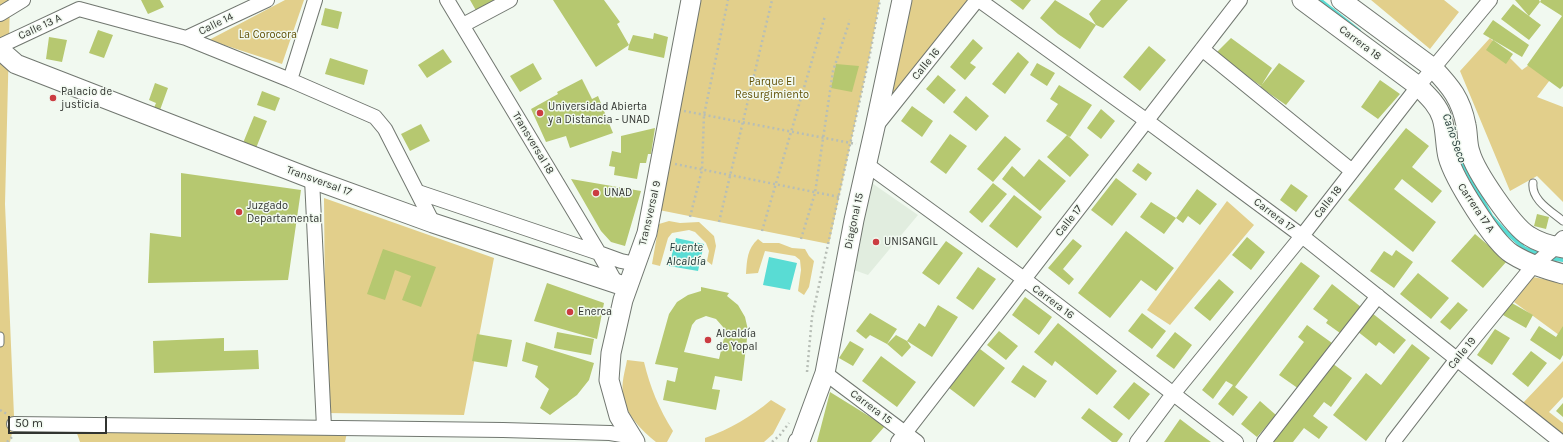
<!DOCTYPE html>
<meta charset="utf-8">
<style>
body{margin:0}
#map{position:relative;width:1563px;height:442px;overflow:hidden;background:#f1f9f0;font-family:Karla,sans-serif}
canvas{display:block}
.scale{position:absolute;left:8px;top:416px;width:99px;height:18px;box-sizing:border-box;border:2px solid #313430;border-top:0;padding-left:5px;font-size:12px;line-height:14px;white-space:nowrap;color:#313430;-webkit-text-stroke:3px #f1f9f0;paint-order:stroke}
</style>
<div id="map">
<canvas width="1563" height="442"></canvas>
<div class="scale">50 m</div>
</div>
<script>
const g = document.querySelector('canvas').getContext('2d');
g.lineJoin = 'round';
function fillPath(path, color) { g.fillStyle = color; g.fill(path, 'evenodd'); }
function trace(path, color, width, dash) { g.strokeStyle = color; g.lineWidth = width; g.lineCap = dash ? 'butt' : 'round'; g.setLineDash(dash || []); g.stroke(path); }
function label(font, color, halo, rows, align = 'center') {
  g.font = font + ' Karla,sans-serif'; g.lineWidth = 3; g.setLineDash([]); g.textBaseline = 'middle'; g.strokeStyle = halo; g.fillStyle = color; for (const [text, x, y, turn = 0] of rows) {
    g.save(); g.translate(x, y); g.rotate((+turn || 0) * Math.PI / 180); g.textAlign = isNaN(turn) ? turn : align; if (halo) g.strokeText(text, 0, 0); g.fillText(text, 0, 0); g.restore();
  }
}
const built = new Path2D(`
 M866,179L918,215L868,275L854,270Z`);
const green = new Path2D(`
 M0,0H10L5,204L14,416V424L10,442H0Z
 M285,0H304L282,64L209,40Z
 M697,0H880L870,54L829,244L659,210L670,163Z
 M910,0H970L890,97Z
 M1371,0H1444L1459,12L1430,49Z
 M1490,38L1522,70L1533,62L1553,76L1537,97L1563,107V202L1537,176L1510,191L1460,71Z
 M324,198L494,258L464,415L326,413Z
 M1227,201L1254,225L1170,325L1147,310Z
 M669,221L680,223L699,222L714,236L716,246L712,265L707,261L709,251L706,243L695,232L689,230L672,233L668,238L660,266L652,264L659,224Z
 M758,239L763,243H779L792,248L805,249L809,256L814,261L809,287L804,295L798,291L801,270L800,260L795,256L765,251L758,273L746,274C747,260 747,249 758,239Z
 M1533,277L1563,283V333L1559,335L1514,302Z
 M627,360L644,362C650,387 659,409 673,431L667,442H656C642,431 624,413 623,394C621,383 625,371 627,360Z
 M1563,361V397L1549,412L1563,423V438L1522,404Z
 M771,400L786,409L773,434L764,442H705V438C730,429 751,417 771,400Z
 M74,425L348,428L345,442H80Z`);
const water = new Path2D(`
 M676,238L704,244L698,271L669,266Z
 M769,257L797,263L790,290L763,285Z`);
const stream = new Path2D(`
 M1320,0L1359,31
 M1455,143L1458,155L1491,216L1505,231L1524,248L1542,255
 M1548,258L1563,260`);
const building = new Path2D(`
 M141,0H160L164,7L148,14Z
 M470,0H503L478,14Z
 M553,0H604L620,22L617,24L629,45L633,35L653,39L654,33L668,37L664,58L628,50L629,45L596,67Z
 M1010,0H1031L1023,10Z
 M1055,0L1096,25L1080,49L1058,34L1040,18Z
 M1101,0H1128L1103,28L1096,25L1089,14Z
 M1515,0H1539L1540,2L1541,0H1563V86L1560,89L1527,65L1562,16L1540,2L1529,16L1541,25L1529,40L1501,19L1513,4L1529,16Z
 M325,8L342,12L338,29L321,25Z
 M1493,20L1529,45L1522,57L1483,34Z
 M98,30L113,35L104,58L89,53Z
 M49,37L67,40L62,62L46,59Z
 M1231,38L1272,68L1261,86L1215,54Z
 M973,39L983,48L970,63L976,67L965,80L950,67Z
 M1493,40L1513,54L1506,64L1486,50Z
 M1149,46L1166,60L1140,91L1123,77Z
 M443,49L452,62L427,78L418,65Z
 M1018,52L1029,62L1005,94L992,84Z
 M330,58L368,70L364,85L325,74Z
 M533,63L542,79L520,92L510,76Z
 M1037,63L1055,73L1047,86L1030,75Z
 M1279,63L1305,81L1286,105L1260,87Z
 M836,64L859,66L852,92L831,88Z
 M938,75L956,90L944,104L926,89Z
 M582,79L592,99L598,96L613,133L570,148L566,136L546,142L531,109L558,94L557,92Z
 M1380,80L1400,94L1378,119L1361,107Z
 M155,83L168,88L160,110L154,108L156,103L149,100Z
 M1059,85L1092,105L1070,137L1046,121L1058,104L1050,99Z
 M262,91L280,98L275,111L257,105Z
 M966,96L989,116L976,131L953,112Z
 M912,106L933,121L922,137L901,121Z
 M1101,109L1115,121L1101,139L1087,128Z
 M254,116L267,121L256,148L243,143Z
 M421,124L430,141L410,151L401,134Z
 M655,128L651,154H648L646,163H640L637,179L614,175L615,167L609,166L612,151L621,153V136Z
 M1406,128L1429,146L1412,167L1442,191L1432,203L1402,179L1394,189L1436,222L1413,252L1348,200Z
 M950,134L967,146L946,174L930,162Z
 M1067,135L1089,155L1070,177L1047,157Z
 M1005,136L1021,149L993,182L977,169Z
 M1039,159L1066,181L1040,211L1002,179L1012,166L1024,177Z
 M1138,163L1152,173L1146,181L1132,171Z
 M181,173L301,190L288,280L148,283L150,233L181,237Z
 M1116,178L1137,194L1112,226L1091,210Z
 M571,179L641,191L625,246L611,242L601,231Z
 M993,183L1007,194L982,223L969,212Z
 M1291,184L1308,196L1296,212L1280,200Z
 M1197,189L1217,204L1200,225L1188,216L1183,223L1176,218Z
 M1014,195L1042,217L1017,248L989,226Z
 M1151,202L1176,218L1164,234L1140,217Z
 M1537,214L1549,217L1546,229L1534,226Z
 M1126,231L1174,268L1156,291L1141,280L1110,318L1078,293Z
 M1475,234L1507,261L1483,288L1451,261Z
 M1247,237L1265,252L1251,270L1232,255Z
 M1073,239L1082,246L1063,269L1074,279L1069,285L1048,268Z
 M946,241L963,253L939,285L922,273Z
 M383,249L436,267L421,307L402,300L411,276L395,270L385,300L367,294Z
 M1396,250L1413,262L1394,288L1370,271L1384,251L1392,256Z
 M1301,262L1320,276L1235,387L1248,397L1233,416L1218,404L1233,385L1226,381L1213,399L1202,390Z
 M978,267L996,279L973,310L956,298Z
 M1418,273L1449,298L1431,319L1400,294Z
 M1219,279L1234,292L1210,321L1194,308Z
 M547,283L604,303L597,339L534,321Z
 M1332,284L1361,307L1340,333L1326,323L1328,320L1313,309Z
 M701,287L729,293L727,296L738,305L745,317L748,330L742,381L715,376L712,389L720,390L716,410L663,400L667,380L675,382L678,368L655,364L669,314L677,302L688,295L701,291ZM706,316L716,319L723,327L724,338L719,359L684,352L692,325L696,320Z
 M1025,297L1052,317L1039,335L1012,315Z
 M1458,302L1468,310L1450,330L1440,322Z
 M1510,302L1533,315L1526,328L1503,315Z
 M938,305L958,317L932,357L907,341L919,323L925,327Z
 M870,313L897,329L887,344L896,335L907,341L911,347L902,357L887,344L870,335L866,339L856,331Z
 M1142,313L1166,331L1152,349L1128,331Z
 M1372,313L1406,340L1394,354L1379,342L1376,346L1357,331Z
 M1058,323L1117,371L1097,395L1055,361L1052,366L1034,352Z
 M1307,325L1332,343L1299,389L1279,375L1304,342L1298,337Z
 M1539,326L1556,337L1563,326V355L1560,360L1530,340Z
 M1495,329L1510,338L1492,365L1477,355Z
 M999,331L1018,346L1006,360L987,345Z
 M557,332L594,339L591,355L554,348Z
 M1175,332L1192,345L1174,369L1156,356Z
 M477,334L512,340L507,367L472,361Z
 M224,338V351L258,350L259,369L154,373L153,341Z
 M850,341L864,349L853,366L839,358Z
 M526,342L594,363L589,380L577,395L550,415L540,408L549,389L535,377L538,366L522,361Z
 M1412,344L1430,358L1366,441L1333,415L1366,373L1381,385Z
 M980,349L1005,368L974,407L949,388Z
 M1531,351L1547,363L1528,387L1512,374Z
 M881,356L916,382L897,407L862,381Z
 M1332,363L1352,378L1331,407L1324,402L1313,416L1328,427L1319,439L1304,428L1293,442H1272Z
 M1023,365L1047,381L1035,398L1011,382Z
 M1134,382L1150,394L1129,420L1113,407Z
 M830,392L885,426L871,442H817Z
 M1260,401L1276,415L1257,437L1241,424Z
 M1563,403V417L1556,411Z
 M1089,408L1123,434L1117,442H1112L1081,418Z
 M1180,419L1197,432L1211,442H1164Z`);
const path = new Path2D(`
 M684,111L856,144
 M675,164L839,197
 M690,217L702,170L704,115L728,0
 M719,222L772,0
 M762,231L825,16
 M801,239L815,193L833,71L850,20
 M807,372L812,317L870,54L880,0
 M0,410L7,414
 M7,442L12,437
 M772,442L780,435L789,423`);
const lane = new Path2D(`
 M1533,183C1531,200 1551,211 1563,221
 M0,336V343`);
const street = new Path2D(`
 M447,0L599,253L621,261L636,264
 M979,0L1147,121L1302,236L1561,442
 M0,14L23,0
 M463,25L510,0
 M186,38L267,0
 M0,46L79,9L186,38L290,80L375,117L385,129L433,223
 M1202,49L1352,171
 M290,80L315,0
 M877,125L977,0
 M866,164L1024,279L1236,442
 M312,179L324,427
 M418,192L599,253L616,283
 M825,373L917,442
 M14,424L503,430L610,433L633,437
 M898,442L1240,0
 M1137,442L1173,394L1302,236L1420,84L1490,0
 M1264,442L1378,296
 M1393,442L1457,359L1533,266L1551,251L1563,238`);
const secondary = new Path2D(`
 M1302,0L1418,86C1428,96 1438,105 1442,118C1446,131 1445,145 1448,157C1454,179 1493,242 1512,254C1528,264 1545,269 1563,274
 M1341,0L1433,68C1451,87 1461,99 1466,125C1468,134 1467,144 1470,152C1475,171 1513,227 1529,236C1538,242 1552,246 1563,248
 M0,50L16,64L312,179L433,223L627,287
 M635,442L619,416L609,380L611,353L623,300L647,233L691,0
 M798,442L800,441L825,373L854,220L875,127L902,0`);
const markers = [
 [53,98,4,"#cb3c41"],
 [540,113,4,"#cb3c41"],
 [596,193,4,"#cb3c41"],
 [239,212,4,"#cb3c41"],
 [876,242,4,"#cb3c41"],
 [570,312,4,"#cb3c41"],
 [708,340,4,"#cb3c41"]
];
const streetNames = [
 ["Calle 14",216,24,-26],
 ["Calle 13 A",40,27,-25],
 ["Carrera 18",1360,43,37],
 ["Calle 16",926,64,-51],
 ["Transversal 18",533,143,59],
 ["Transversal 17",319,181,20],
 ["Calle 18",1328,202,-52],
 ["Carrera 17 A",1476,208,56],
 ["Transversal 9",650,213,-77],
 ["Carrera 17",1274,215,37],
 ["Diagonal 15",854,221,-78],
 ["Calle 17",1069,221,-52],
 ["Carrera 16",1053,302,37],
 ["Calle 19",1462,353,-51],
 ["Carrera 15",871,407,37]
];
const parkNames = [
 ["La Corocora",268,35],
 ["Parque El",772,82],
 ["Resurgimiento",772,95]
];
const poiNames = [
 ["Palacio de",61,92],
 ["justicia",61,105],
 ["Universidad Abierta",548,107],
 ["y a Distancia - UNAD",548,120],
 ["UNAD",604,193],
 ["Juzgado",247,206],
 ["Departamental",247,219],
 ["UNISANGIL",884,242],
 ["Enerca",578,312],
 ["Alcaldía",716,334],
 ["de Yopal",716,347]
];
const waterNames = [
 ["Caño Seco",1454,138,71],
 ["Fuente",686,248],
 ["Alcaldía",686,262]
];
fillPath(built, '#e1eddf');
fillPath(green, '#e2cf8b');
fillPath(water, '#59dcd4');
trace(stream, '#59dcd4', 4);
fillPath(building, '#b6c870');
trace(lane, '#717770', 9);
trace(street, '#717770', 16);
trace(secondary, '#717770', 21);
trace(path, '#b7beb6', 2.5, [2, 3]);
trace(lane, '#fff', 7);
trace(street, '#fff', 14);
trace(secondary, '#fff', 19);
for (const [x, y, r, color] of markers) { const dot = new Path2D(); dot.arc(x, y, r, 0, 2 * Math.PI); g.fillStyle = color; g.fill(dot); trace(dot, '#f1f9f0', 1.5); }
label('11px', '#313430', '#f1f9f0', streetNames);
label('11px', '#605005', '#f1f9f0', parkNames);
label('11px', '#313430', '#f1f9f0', poiNames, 'left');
label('italic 12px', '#1f3634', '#f1f9f0', waterNames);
</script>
